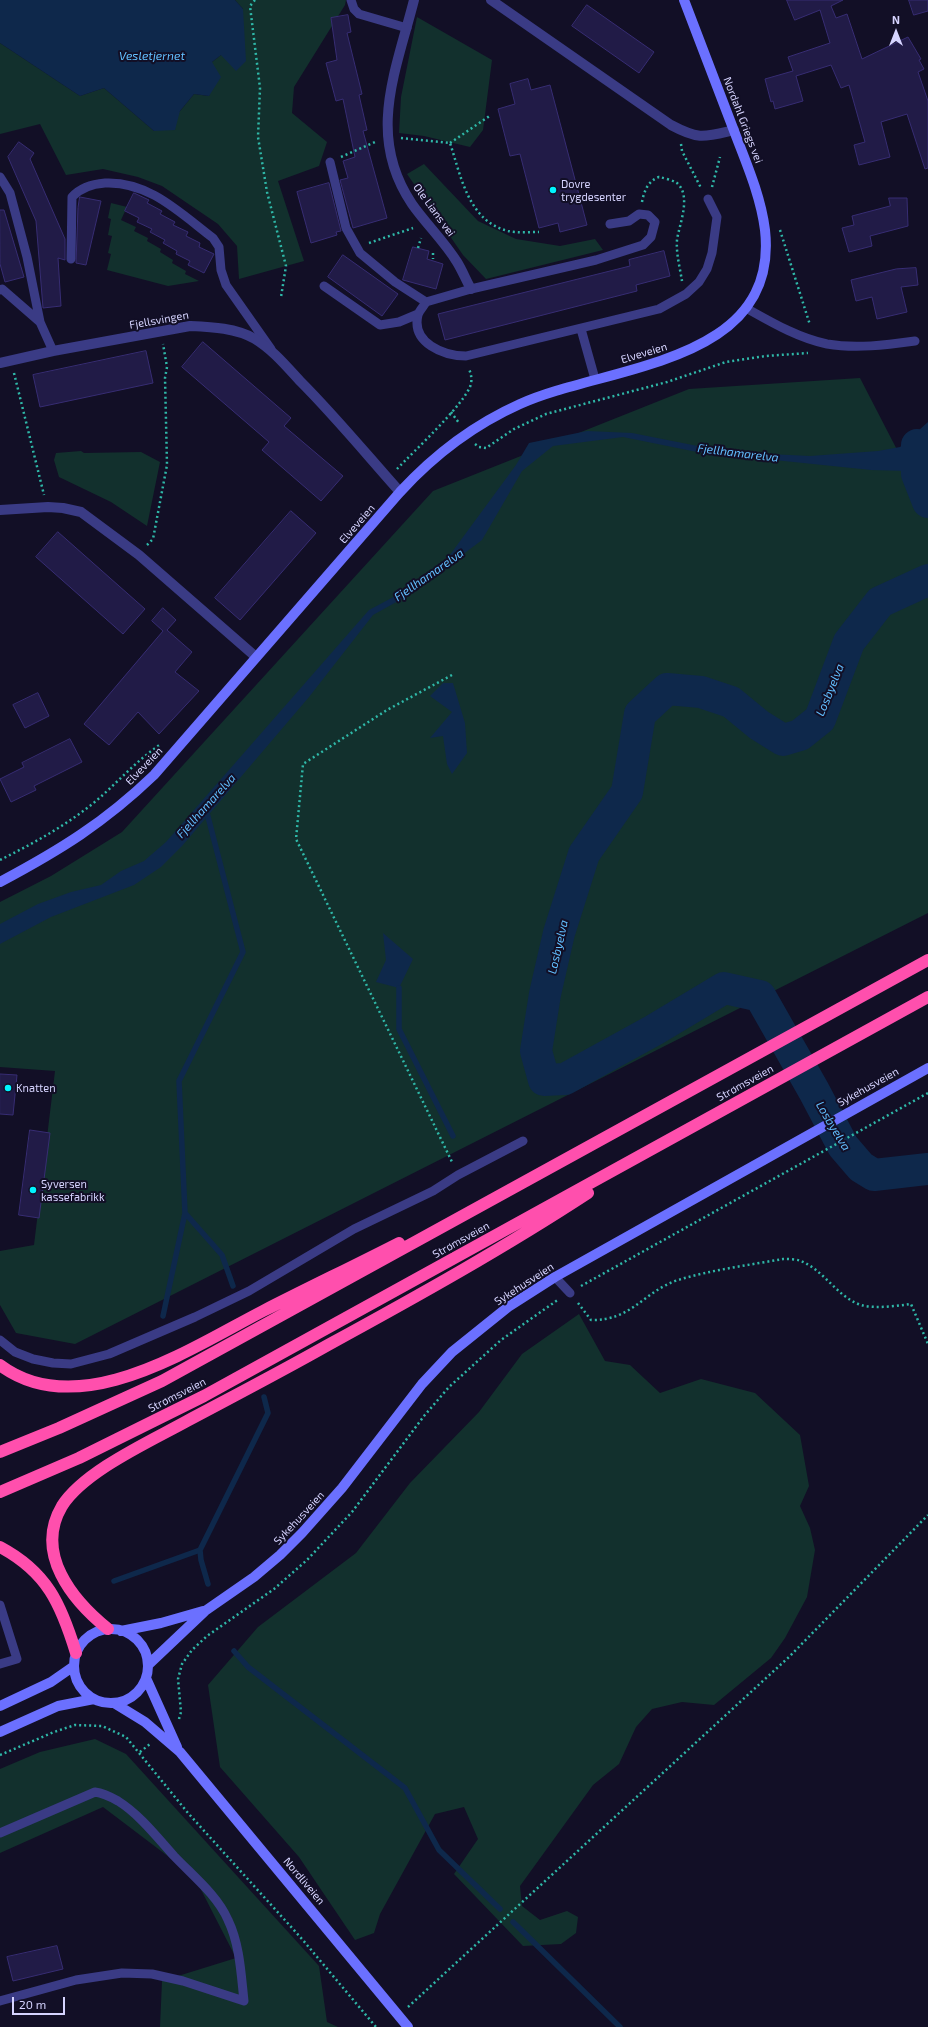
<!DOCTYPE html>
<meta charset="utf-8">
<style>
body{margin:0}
#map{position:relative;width:928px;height:2027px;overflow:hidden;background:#120f26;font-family:"Exo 2",sans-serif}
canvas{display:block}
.north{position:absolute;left:876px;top:12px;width:40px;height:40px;-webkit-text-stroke:3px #120f26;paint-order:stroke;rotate:0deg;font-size:11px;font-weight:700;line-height:16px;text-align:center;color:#d6d4ff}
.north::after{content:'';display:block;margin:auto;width:14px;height:18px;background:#d6d4ff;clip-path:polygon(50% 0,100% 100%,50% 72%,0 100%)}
.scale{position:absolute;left:12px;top:1997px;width:53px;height:18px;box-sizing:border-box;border:2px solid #d6d4ff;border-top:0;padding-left:5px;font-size:12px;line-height:14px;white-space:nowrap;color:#d6d4ff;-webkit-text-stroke:3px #120f26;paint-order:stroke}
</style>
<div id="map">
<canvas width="928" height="2027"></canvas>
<div class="north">N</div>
<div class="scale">20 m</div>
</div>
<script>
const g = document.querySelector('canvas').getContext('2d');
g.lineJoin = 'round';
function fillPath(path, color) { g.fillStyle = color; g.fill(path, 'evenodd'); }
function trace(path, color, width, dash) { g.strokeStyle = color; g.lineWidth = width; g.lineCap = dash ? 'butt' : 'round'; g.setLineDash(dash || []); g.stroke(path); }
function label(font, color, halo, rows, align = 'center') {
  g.font = font + ' "Exo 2",sans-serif'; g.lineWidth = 4; g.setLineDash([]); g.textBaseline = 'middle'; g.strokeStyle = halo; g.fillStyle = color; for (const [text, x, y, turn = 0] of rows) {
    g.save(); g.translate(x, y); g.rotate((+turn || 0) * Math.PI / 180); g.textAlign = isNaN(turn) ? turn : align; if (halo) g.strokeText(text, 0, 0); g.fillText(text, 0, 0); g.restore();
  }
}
const green = new Path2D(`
 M235,0H346L345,5L294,87L292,113L327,142L319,166L278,181L304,261L239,279L237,246L218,224L162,186L138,177L103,169L66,175L40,124L0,134V43L80,96L104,88L154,131L180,111L194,94L209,96L212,62L221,55L243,9Z
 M417,17L492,60L483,130L470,147L424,136L399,133L401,97Z
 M424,164L478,221L516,239L560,246L595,239L603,250L486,279L463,255L407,174Z
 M111,203L127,207L121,220L136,227L134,231L148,238L147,241L161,249L160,252L173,260L172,263L186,271L185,274L199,281L168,286L107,270L111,254L108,253L112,236L108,235L111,219L108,218Z
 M860,378L908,471L917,474L928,494V913L75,1344L16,1333L0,1305V1251L34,1245L55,1071L0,1067V902L51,876L122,832L433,491L689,389Z
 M81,451L84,453L141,452L160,462L147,526L111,502L59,477L54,460L56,453Z
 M579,1314L605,1361L630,1365L660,1393L701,1379L755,1393L800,1435L809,1486L800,1506L810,1528L815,1550L807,1597L785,1638L771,1658L714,1705L682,1702L652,1709L636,1727L619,1764L593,1785L520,1886L522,1906L540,1920L567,1911L578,1917L576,1933L561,1944L523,1946L454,1874L478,1839L464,1807L435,1814L380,1914L374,1933L355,1940L299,1857L220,1767L208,1685L258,1627L356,1553L410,1483L479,1412L522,1354Z
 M95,1739L126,1754L319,1966L327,2022L338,2027H160L162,1981L236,1958L194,1876L103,1807L0,1853V1769L40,1752Z`);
const water = new Path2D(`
 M0,0H235L243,9L246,61L236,71L221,55L212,62L221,77L209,96L194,94L180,111L175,130L154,131L104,88L80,96L0,43Z
 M928,422V479L908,471L871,470L697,452L623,437L553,446L522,471L482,540L409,595L373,615L309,697L182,846L161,867L134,885L51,917L0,944V924L38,904L71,892L101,885L121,871L144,861L166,842L369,610L401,593L441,567L516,465L529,443L587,431L632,433L728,452L810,456L878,451L900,447Z
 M443,683H453L465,723L467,753L452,774L447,764L443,736L430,738L452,712L430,696Z
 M383,933L413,959L399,988L376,982L386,960Z`);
const stream = new Path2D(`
 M399,988V1029L453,1136
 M185,1213L222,1255L233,1286
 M163,1316L185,1213L179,1081L243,952L206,809
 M200,1550L201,1560L208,1584
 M114,1581L200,1550L268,1413L264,1397
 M234,1651L248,1667L405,1788L439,1850L500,1909
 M513,1922L620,2027`);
const river = new Path2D(`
 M917,445V474L928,502
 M928,580L880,602L849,642L820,719L800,735L783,740L759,725L731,702L701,692L667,689L640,714L627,792L584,854L559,933L545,994L536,1051L544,1080L565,1079L654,1030L724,988L760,996L814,1091L843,1146L861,1167L874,1175L928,1169`);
const building = new Path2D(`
 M787,0H843L831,6L836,18L847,14L862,59L908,37L921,59L919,60L924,69L918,72L928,101V168L925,169L907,114L881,122L890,157L859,165L854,145L865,142L849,85L841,88L831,65L796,76L803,101L775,109L773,101L771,102L765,79L793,71L788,57L830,43L820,10L795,20Z
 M909,0H928V11L914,15Z
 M587,5L654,52L639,73L572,26Z
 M348,15L351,32L347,33L362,94L359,95L367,130L363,131L387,218L353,228L340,180L348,178L343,161L355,157L343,99L336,101L326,63L337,60L331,18Z
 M528,79L531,90L550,85L587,225L560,232L558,223L539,228L520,154L510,156L498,109L515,104L510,84Z
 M19,142L34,153L30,159L65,239V260L58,258L61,306L43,308L36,221L8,157Z
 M329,183L341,231L336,232L337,235L311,243L297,192Z
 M134,193L149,200L147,203L162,211L160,214L175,222L173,225L188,232L186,236L200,243L199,247L214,254L204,273L188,265L190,261L176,254L177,251L163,243L165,240L150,232L152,229L137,222L139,218L125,211Z
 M80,197L101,201L86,265L76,263L78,208Z
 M889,198H907L908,226L870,236L872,246L849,252L842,228L854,225L852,216L890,206Z
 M0,210H4L24,277L5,282L0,264Z
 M413,247L429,251L427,259L443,264L436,289L403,280Z
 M664,251L670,276L636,285L637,291L445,340L438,314L630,266L629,260Z
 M343,255L398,294L382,316L328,277Z
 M916,268L918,285L901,287L907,312L877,319L872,297L856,301L851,280L896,269Z
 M203,342L291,418L284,426L343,476L321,501L262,450L269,442L182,367Z
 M146,351L153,383L40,407L33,375Z
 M291,511L316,533L240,620L215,598Z
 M58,532L145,609L123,634L36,557Z
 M163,608L176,620L167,630L192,652L175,672L199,691L159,734L138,712L109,745L84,724L163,631L152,621Z
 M38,693L49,716L25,728L13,705Z
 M70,739L82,762L34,786L36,790L11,802L0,779L24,767L22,763Z
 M0,1074L17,1075L13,1115L0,1114Z
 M30,1130L50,1133L39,1218L19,1215Z
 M57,1946L63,1969L13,1981L7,1957Z`);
const path = new Path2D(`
 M255,0L250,6L260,88L258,137L267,192L286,266L281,297
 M401,138L450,143C461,176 468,221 508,231C517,233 529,232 539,232
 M450,143L491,115
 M681,144L682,151L701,188
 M341,157L375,142
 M712,187L720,157
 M642,202C644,191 648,181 659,177C664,178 672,180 677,183C692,196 679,225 677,240C676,254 680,268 682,281
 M780,230L810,325
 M369,243L413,228
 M418,248L421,238
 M433,253V259
 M14,373L44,495
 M451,412L459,423
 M475,444L479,447L486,448L514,429L546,414L667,382L726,362L766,356L808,353
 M397,469C413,452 466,403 471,384C472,378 471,374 469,369
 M147,545L153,539L167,465L165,378L167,367L163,344
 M452,675L387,710L303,764L296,839L453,1164
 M0,860C34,843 67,825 96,801C118,782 137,760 161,744
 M581,1286L928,1093
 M578,1303L591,1320C632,1321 644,1291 678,1280C711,1270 749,1265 783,1259C789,1259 796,1259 801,1261C825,1271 837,1297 861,1305C876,1309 895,1306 911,1304L928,1344
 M179,1719L181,1712L178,1679L182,1664L192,1650L207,1636L274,1589L307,1560L352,1512L424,1416L449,1387L501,1340L559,1299
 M140,1752L150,1744
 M0,1755L54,1732L75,1725L102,1726L126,1737L188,1813L302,1939L376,2027
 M408,2007L789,1657L928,1515`);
const lane = new Path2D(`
 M351,0L354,9L359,14L407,28
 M330,162L346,228L360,253L395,282L426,302L471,289L596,260L643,245L651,237L655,222L648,215L639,214L629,221L610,224
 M0,177L10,193L27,257L40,322L53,351
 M71,259L72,197C81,187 92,184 105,183C149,181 180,213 213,238L219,247L221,270L226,285L271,349
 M324,286L380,325L399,322L418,314
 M0,290L2,289L40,322
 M426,302C424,306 419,311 418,315C411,343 444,356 466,356L659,309L686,294L699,282L707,269L712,253L717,217L708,199
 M746,308C771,322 798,338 827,344C856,349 886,345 915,341
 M581,329L595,379
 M555,1277L570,1293
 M0,1340L15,1352L33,1359L53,1363L71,1364L109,1354L195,1317L249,1291L354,1229L433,1191L458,1175L523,1141
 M0,1605L17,1659L0,1664
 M0,1833L95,1792C103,1793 111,1797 118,1801C139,1814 157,1837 174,1856C193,1876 217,1895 228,1920C240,1945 241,1974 244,2001L183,1981L152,1974L122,1973L76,1980L0,2001`);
const street = new Path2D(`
 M414,0C396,71 366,136 412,204C426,224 444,241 457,262C462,270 466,280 471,289
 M491,0L671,125C699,140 704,137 734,130
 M0,363L53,351L190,326C212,327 236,328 255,339C273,350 286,366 300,381C335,416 367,455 400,492
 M0,510L48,507L63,508L81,512L139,555L256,657`);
const secondary = new Path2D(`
 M0,882C60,850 104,823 154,775L400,492C434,455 473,425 520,404C606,365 780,366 765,230C761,198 748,167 736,136C719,91 701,45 684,0
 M74 1666a37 37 0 1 1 74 0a37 37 0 1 1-74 0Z
 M121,1631L161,1623L203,1611
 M148,1665L205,1611L254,1577L280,1555L302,1533L342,1488L422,1384L452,1352L508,1307L555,1277L928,1068
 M146,1678L177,1747
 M114,1703L145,1722L180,1752L408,2027
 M0,1706L51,1682L74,1666
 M0,1732L58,1706L94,1699`);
const highway = new Path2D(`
 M0,1365C79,1424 191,1348 263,1311C308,1288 354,1266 399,1243
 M0,1452L59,1428L162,1381L928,960
 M0,1492L79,1458L204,1396L928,997
 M0,1547C47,1572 61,1604 76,1653
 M108,1629C72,1600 34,1553 62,1506C84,1471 151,1441 187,1421C234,1396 282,1371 328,1345C416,1297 504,1248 588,1193`);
const markers = [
 [553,190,4,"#00f4ff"],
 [8,1088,4,"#00f4ff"],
 [33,1190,4,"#00f4ff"]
];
const streetNames = [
 ["Nordahl Griegs vei",743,120,69],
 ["Ole Lians vei",434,210,54],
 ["Fjellsvingen",159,320,-10],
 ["Elveveien",644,353,-17],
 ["Elveveien",357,524,-49],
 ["Elveveien",144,766,-46],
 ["Strømsveien",745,1083,-29],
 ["Sykehusveien",868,1087,-29],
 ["Strømsveien",461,1240,-29],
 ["Sykehusveien",524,1284,-33],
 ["Strømsveien",177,1395,-27],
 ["Sykehusveien",299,1518,-47],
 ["Nordliveien",304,1881,50]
];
const poiNames = [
 ["Dovre",561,184],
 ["trygdesenter",561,197],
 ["Knatten",16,1088],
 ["Syversen",41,1184],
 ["kassefabrikk",41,1197]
];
const waterNames = [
 ["Vesletjernet",152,56],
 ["Fjellhamarelva",738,453,7],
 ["Fjellhamarelva",429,575,-35],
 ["Losbyelva",830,690,-68],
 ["Fjellhamarelva",206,806,-48],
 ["Losbyelva",558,947,-77],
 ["Losbyelva",833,1126,59]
];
fillPath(green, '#12302d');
fillPath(water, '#0e284b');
trace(stream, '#0e284b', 5.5);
trace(river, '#0e284b', 32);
fillPath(building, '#211b47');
trace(building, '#372d73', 1);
trace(path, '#2fb8a8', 2.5, [2, 3]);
trace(lane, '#3a3b85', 9);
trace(street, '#3a3b85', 10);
trace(secondary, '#6b70ff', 10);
trace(highway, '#ff4fad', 12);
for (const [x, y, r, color] of markers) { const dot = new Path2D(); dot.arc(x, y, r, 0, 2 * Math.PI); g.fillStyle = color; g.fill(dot); trace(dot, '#120f26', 1.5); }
label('11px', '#d6d4ff', '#120f26', streetNames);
label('11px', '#d6d4ff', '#120f26', poiNames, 'left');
label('italic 12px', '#62bfff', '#120f26', waterNames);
</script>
